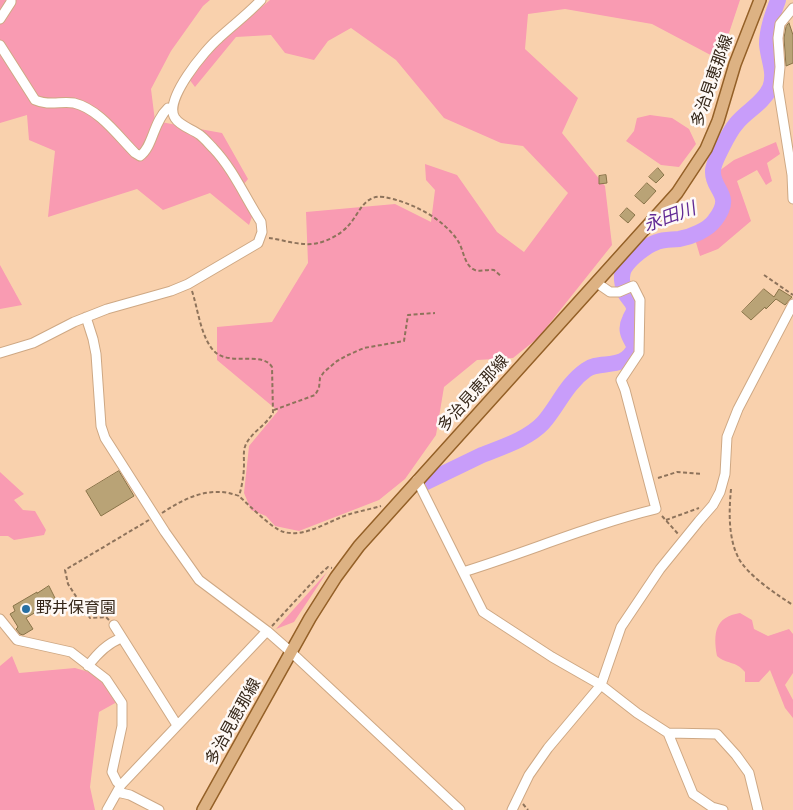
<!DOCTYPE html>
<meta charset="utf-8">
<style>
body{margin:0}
canvas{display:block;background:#f9d1ad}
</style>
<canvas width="793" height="810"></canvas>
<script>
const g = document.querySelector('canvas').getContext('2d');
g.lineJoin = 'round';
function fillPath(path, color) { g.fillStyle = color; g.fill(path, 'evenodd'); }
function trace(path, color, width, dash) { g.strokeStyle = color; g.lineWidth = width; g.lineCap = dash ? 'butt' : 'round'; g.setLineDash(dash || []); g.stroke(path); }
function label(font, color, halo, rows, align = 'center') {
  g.font = font + ' "Sofia Sans Condensed","Noto Sans JP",sans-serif'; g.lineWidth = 5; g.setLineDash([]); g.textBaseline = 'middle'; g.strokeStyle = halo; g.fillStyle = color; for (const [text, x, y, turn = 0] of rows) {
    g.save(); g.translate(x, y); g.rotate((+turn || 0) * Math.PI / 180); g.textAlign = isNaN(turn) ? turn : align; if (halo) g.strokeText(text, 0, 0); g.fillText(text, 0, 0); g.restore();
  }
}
const green = new Path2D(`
 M0,0H210L203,6L171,51L151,89L155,121L222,133L248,179L239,190L253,214L249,225L210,193L163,210L137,189L48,217L55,151L29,140L27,115L0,123Z
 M270,0H740L720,60L652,24L565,9L528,14L525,49L578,98L562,133L605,186L612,245L538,338L513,358L477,360L444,387L436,435L405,479L379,500L299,531L275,526L266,516L251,510L244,493L249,446L278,411L217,360V327L272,322L308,263L306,212L395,204L431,222L435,190L426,180L425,164L457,175L497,232L524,252L568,193L523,146L501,143L444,118L396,60L351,28L328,41L314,60L285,53L271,35L236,37L195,87L189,79L211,49Z
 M650,115L672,118L689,129L696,144L679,167L661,165L626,141L634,131L637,118Z
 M776,142L780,154L767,163L772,181L766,185L757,170L737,181L751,221L718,249L700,256L695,239L719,223L725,210L728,195L719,171L734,160Z
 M0,265L22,305L0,309Z
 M0,472L24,494L14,500L23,510L35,511L46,530L44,535L14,540L8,536H0Z
 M327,572L294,622L276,629Z
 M740,613L752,620L754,629L768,636L789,629L793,634V673L785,685L793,700V718L785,708L770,670L759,682H745V672C735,660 727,665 717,656C713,633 715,617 740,613Z
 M12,656L19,673L75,668L96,674L117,702L99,712L90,787L95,810H0V666Z`);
const river = new Path2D(`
 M424,483C443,474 463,464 482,455C502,447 528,439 543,423C558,406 566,384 586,370C600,359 624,372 635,347C630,337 624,331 630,319C631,316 634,313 634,309C634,302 628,299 625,293C622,286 620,274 625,267C631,258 647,245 657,242C664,239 672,240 679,239C691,237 708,230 715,220C735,194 712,191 713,171C713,162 730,131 736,124C746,111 763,104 770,88C776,73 768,59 767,44C767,29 773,14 778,0`);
const building = new Path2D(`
 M789,23L793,35V63L786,66L784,38L786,27Z
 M658,168L664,175L656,183L649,177Z
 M606,175L607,183L599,184V176Z
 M647,183L656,191L644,204L635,196Z
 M627,208L635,215L628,223L620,216Z
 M764,289L774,297L779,289L792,297L785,305L776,299L766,309L765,307L751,320L742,312Z
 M119,471L134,496L101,516L86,491Z
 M49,586L56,600L26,618L33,629L23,635L20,634L16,629L18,627L10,614L15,611L13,606L37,592V593Z`);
const path = new Path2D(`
 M269,238C284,240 304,247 318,243C328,241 341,234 348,226C359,215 363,194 384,197C411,202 443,218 458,241C464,250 464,266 475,270C481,272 488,269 494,270L501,276
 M764,275L793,295
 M192,291C198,309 201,339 215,352C230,366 263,351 272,367L273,413C266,425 252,432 246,444C243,450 244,457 244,464C244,475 242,486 239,496
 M274,410L315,395L319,388L320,378L324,372L337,361L348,355L364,348L404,341L408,315L435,313
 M658,478L677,472L702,474
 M731,489C729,510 728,537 738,557C746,574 777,595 793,605
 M162,513C185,498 210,485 239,496C249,505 272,529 284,532C306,538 330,520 350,514C360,511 371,509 381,506
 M662,516L679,535
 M666,520L699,508
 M109,620L106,617L90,618L68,584L65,570L149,520
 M272,626L320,574L328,567L332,568
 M523,804L528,810`);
const minor = new Path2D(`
 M793,8L780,24L778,38L780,67L778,87L792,175L793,199
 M0,19L11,2V0
 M0,45L35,100C48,106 61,101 74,103C99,109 118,136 135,153L140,156C153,147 153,122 168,108L172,109
 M86,317L93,339L96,354L101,426L105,438L165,532L199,580L267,631L292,653L460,810
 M0,353L33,343L74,322L107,309L171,291L188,284L258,243L262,232L261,222C245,197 233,169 213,148C209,144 204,138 200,135C192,129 180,126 175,118C163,100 205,50 219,38C233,25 248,14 261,0
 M417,480L483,612L552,657L601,685L637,713L668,733L717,734L736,755L749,773L758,810
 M463,572C528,552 590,525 656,509L625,390L621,380L639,353L640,300L633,286L619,292H610L597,283
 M0,619L17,640L71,652L106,679L122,703V726L112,772L117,782L121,785
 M114,625L177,725
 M88,666C97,654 107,643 122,638
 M668,733L693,794L712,807L723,810
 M117,792L130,795L159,810
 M107,810L121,785L267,631
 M512,810L529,775L548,748L601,685L621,627L660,569L699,521L713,505L720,492L725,474L727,437L738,409L793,304`);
const major = new Path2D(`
 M203,810L310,618L336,577L359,546L677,193L706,149L718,121L735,64L760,0`);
const markers = [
 [26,609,5,"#276fa3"]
];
const streetNames = [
 ["多治見恵那線",713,81,-71],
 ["多治見恵那線",474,394,-48],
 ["多治見恵那線",234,722,-61]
];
const poiNames = [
 ["野井保育園",36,609]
];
const waterNames = [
 ["永田川",670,218,-20]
];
fillPath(green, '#f99bb2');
trace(river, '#c89dfa', 16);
fillPath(building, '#b9a376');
trace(building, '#897449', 1);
trace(minor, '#cea884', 11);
trace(major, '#946027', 14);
trace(path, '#8e735b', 2, [4, 2.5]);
trace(minor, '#fff', 9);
trace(major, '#ddb283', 11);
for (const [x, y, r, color] of markers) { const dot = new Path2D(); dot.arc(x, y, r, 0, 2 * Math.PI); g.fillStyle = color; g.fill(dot); trace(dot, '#fef9f6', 2); }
label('16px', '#342517', '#fef9f6', streetNames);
label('16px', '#342517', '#fef9f6', poiNames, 'left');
label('italic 18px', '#632b95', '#fef9f6', waterNames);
</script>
